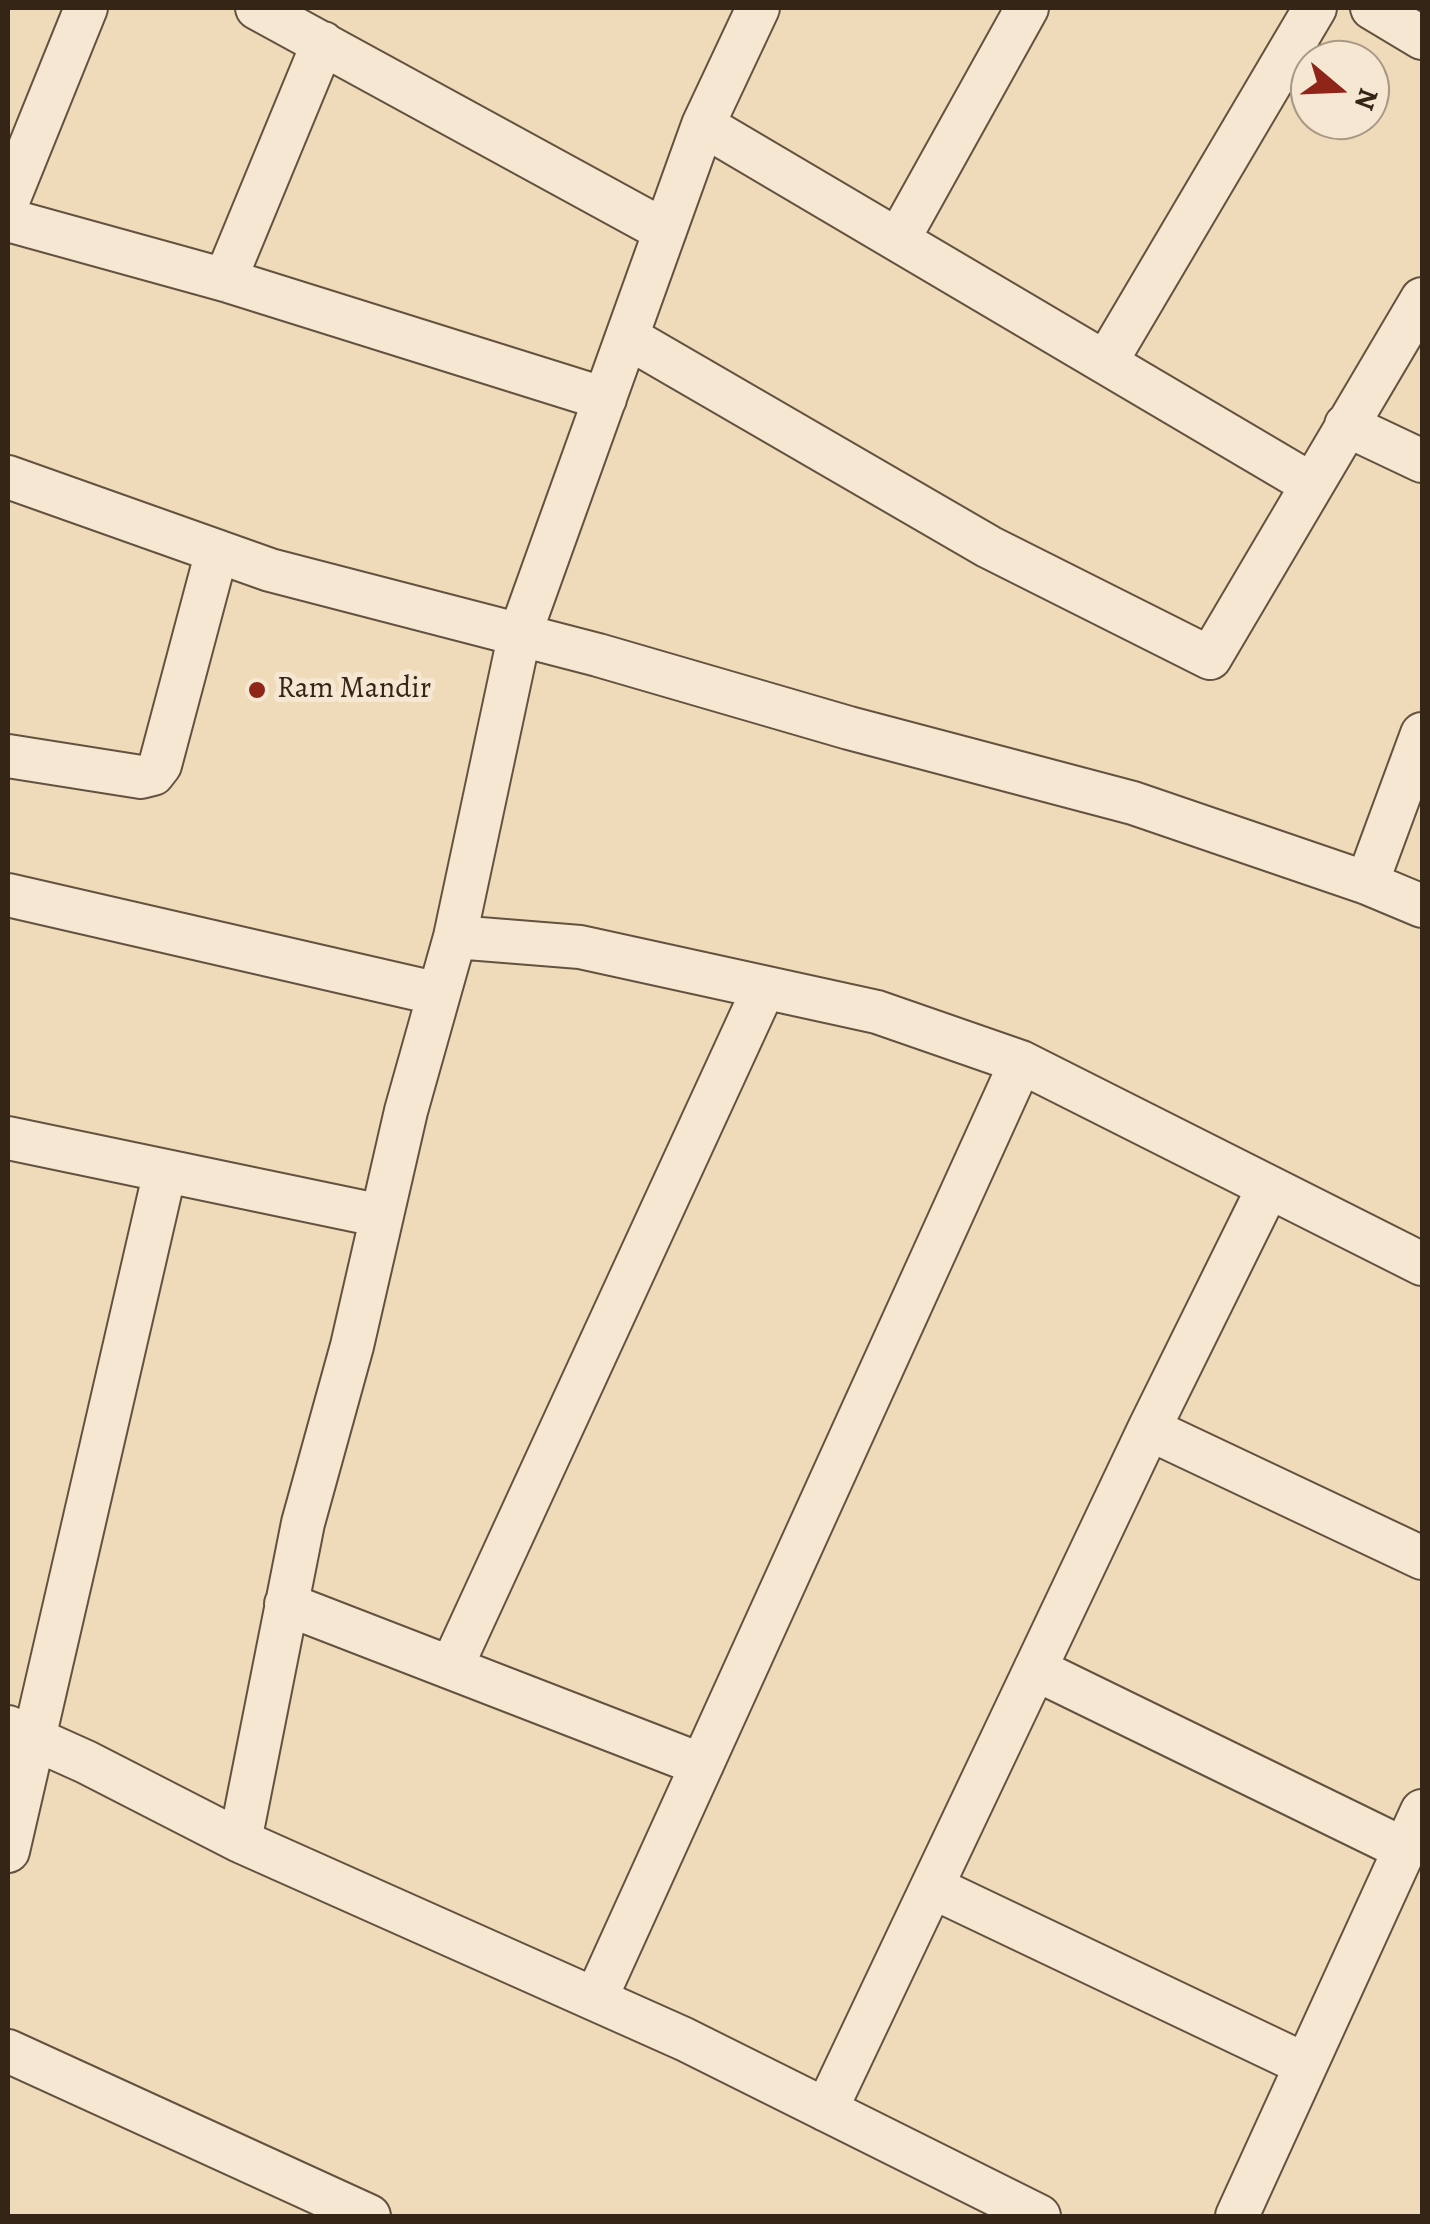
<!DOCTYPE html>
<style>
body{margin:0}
#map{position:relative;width:1430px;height:2224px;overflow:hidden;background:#efdaba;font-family:Alegreya,serif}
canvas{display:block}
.frame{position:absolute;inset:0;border:10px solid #352517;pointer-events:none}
.north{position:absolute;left:1290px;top:40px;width:100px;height:100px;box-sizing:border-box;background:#f5e7d2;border:2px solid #a89987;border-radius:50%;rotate:109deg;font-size:28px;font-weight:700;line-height:40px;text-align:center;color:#352517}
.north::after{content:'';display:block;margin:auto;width:35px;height:45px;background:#8f2418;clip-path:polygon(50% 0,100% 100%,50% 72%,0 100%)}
</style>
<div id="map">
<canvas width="1430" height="2224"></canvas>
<div class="frame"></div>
<div class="north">N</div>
</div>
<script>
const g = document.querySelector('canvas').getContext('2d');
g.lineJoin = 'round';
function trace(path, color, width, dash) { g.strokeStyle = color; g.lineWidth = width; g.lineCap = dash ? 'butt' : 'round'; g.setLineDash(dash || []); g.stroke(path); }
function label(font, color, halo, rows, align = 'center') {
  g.font = font + ' Alegreya,serif'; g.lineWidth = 10; g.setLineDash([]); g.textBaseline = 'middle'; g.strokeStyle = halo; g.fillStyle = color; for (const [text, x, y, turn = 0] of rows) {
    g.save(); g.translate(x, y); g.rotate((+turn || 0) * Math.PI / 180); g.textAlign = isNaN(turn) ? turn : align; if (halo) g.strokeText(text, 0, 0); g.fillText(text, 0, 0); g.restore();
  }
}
const minor = new Path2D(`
 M257,8L665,231
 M1372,8L1422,38
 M703,125L1311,484
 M8,201L86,8
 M8,220L225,280L605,399
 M898,240L1027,8
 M225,280L323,43
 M627,337L989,547L1210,658L1422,299
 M1106,362L1315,8
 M1346,425L1422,461
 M8,477L270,570L598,655L849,728L1133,803L1367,883L1422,906
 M8,756L141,777L153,774L160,765L217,551
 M1367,883L1422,734
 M8,895L439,994
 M455,937L580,947L877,1012L1021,1062L1422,1264
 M8,1138L382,1216
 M1149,1429L1422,1558
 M286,1604L702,1765
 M452,1666L764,988
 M1035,1669L1404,1849
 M8,1727L86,1762L240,1841L684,2039L1039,2216
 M240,1841L303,1523L352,1346L406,1111L455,937L519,637L703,125L758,8
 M8,1851L165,1171
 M932,1887L1306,2065
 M596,1998L1021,1062
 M8,2051L369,2216
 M826,2110L1149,1429L1268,1188
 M1237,2216L1422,1811`);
const markers = [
 [257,690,10,"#8f2418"]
];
const poiNames = [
 ["Ram Mandir",277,690]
];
trace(minor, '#645240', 46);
trace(minor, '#f5e7d2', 42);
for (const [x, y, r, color] of markers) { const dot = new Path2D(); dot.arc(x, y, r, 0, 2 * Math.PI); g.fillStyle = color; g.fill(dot); trace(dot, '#f5e7d2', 4); }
label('30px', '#352517', '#f5e7d2', poiNames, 'left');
</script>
